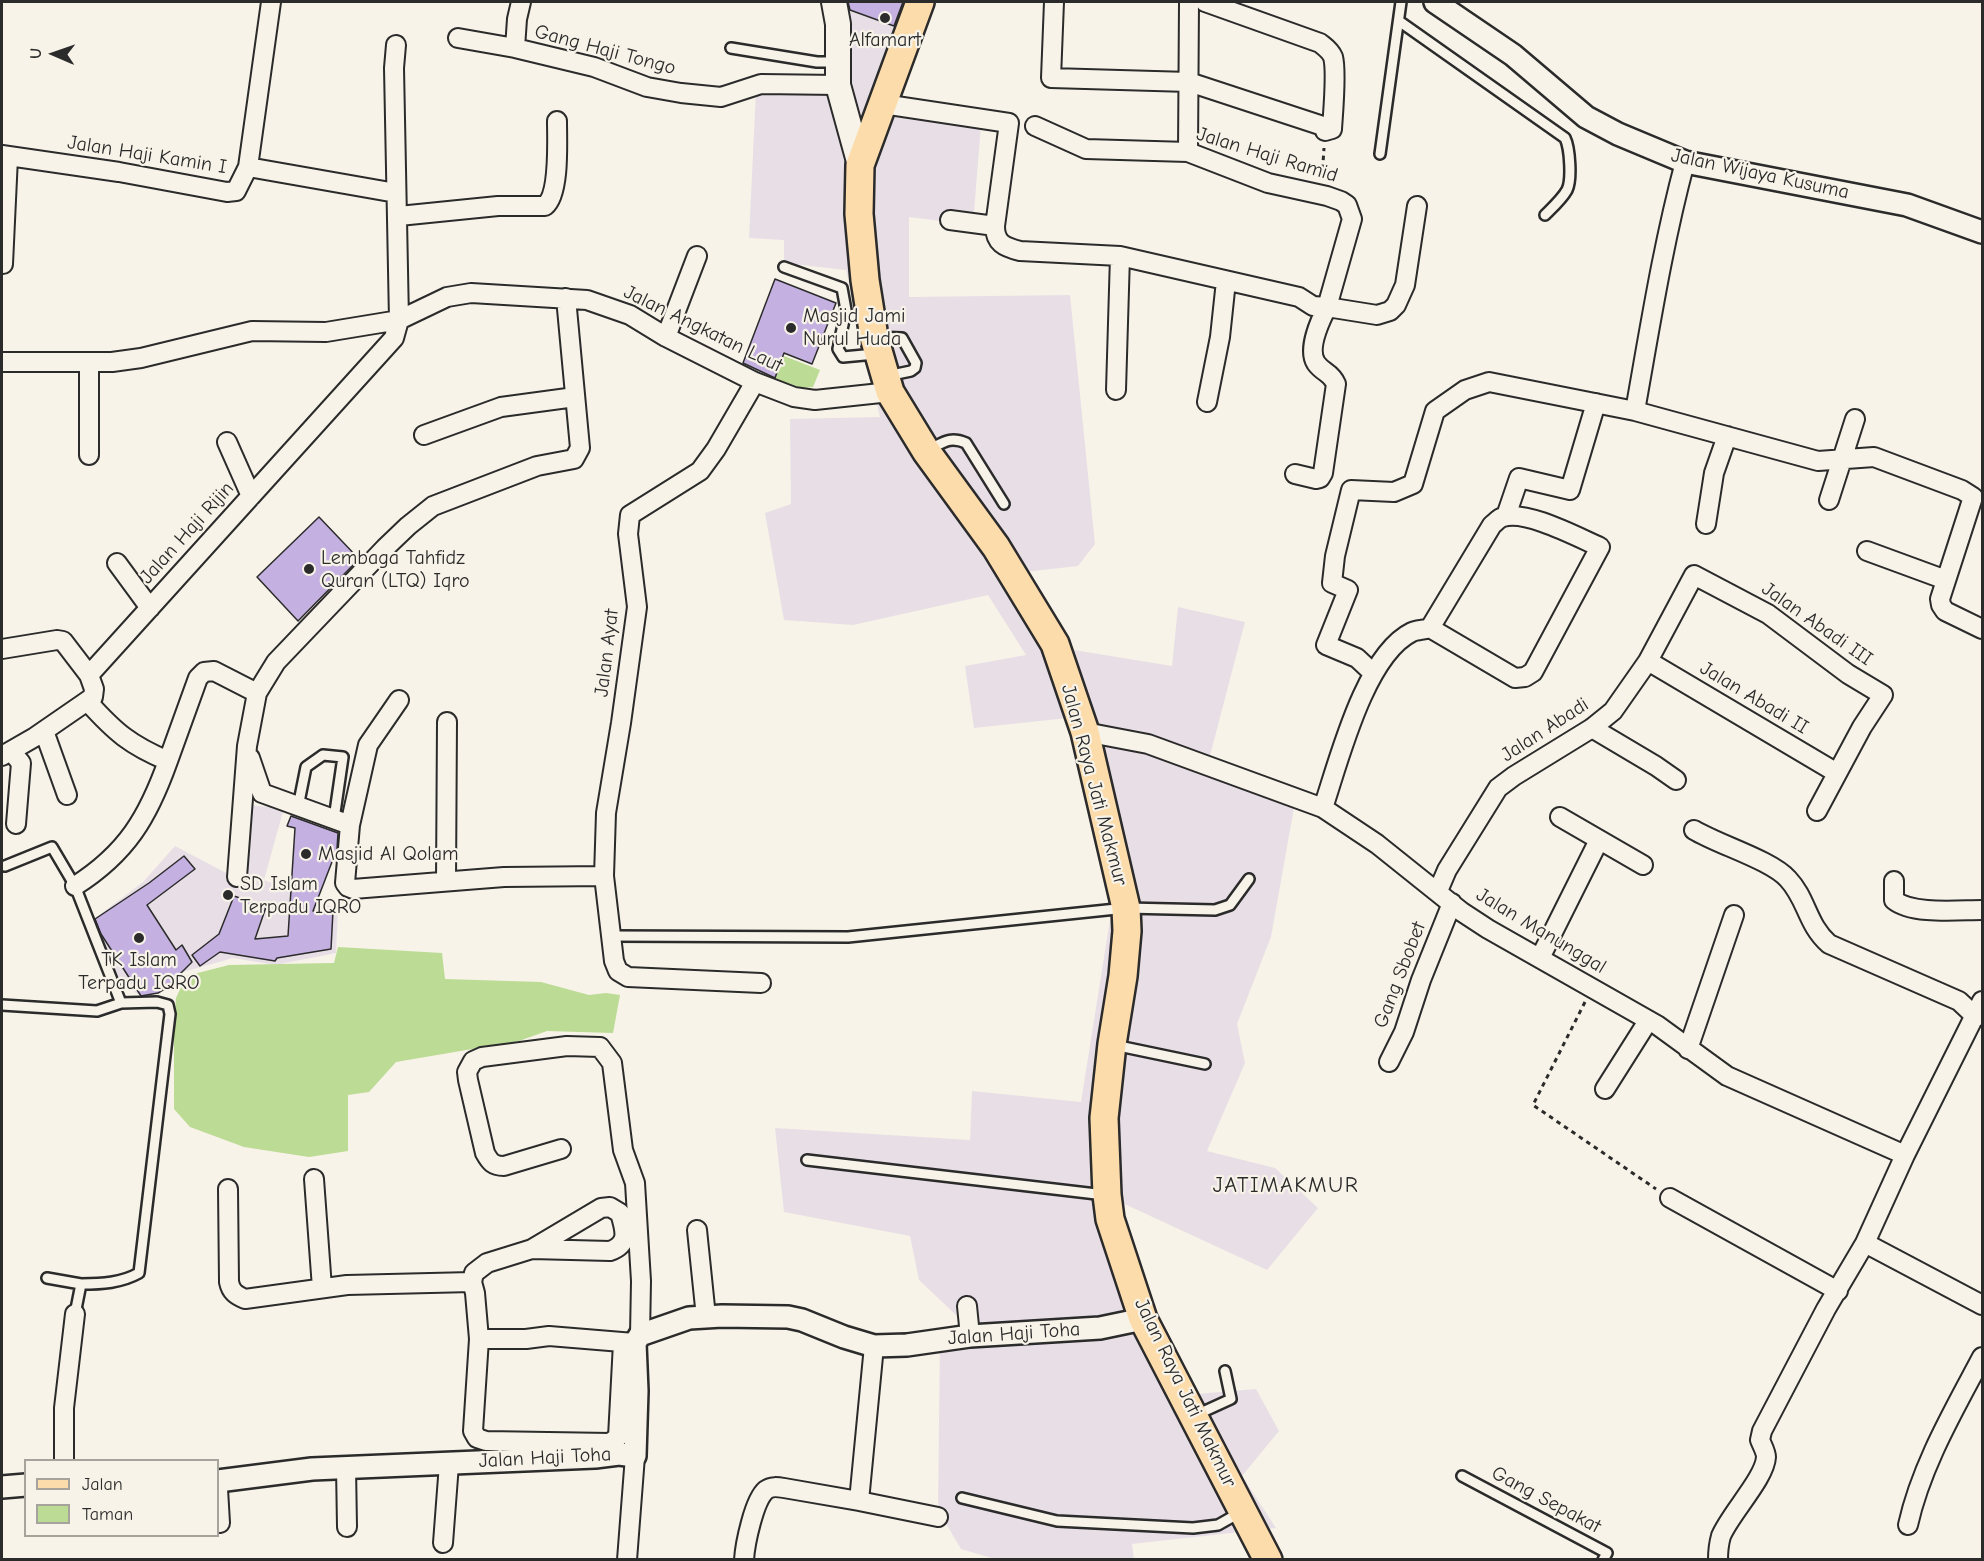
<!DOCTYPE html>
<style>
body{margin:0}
#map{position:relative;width:1984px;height:1561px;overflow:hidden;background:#f7f3e8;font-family:"Comic Neue",sans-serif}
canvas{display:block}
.frame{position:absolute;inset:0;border:3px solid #2b2b2b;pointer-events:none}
.legend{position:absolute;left:24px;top:1459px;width:195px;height:78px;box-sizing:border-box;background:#f7f3e8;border:2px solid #a5a39c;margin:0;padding:8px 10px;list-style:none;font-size:18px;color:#2b2b2b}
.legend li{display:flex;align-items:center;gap:12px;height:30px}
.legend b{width:30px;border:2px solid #a5a39c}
.north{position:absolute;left:24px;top:24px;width:60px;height:60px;-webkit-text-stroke:4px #f7f3e8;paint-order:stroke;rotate:272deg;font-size:16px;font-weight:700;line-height:24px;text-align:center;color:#2b2b2b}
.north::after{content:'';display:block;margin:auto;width:21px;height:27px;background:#2b2b2b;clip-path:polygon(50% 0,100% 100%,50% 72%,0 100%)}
</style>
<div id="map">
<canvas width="1984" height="1561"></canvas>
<div class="frame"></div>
<ul class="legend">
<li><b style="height:8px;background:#fddcac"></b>Jalan</li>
<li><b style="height:16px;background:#bcdb94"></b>Taman</li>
</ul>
<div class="north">U</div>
</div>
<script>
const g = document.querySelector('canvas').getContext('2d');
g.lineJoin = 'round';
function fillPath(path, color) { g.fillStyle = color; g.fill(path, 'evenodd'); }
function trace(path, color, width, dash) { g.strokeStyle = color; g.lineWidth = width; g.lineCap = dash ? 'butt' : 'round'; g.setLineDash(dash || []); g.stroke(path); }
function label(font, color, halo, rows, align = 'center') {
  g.font = font + ' "Comic Neue",sans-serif'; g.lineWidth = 4.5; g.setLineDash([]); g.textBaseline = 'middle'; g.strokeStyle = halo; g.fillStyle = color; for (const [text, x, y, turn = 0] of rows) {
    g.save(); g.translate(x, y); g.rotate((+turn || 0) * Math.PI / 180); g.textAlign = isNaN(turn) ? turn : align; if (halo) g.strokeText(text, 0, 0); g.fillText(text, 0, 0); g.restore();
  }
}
const built = new Path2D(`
 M836,2H918L879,111L981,125L973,225L909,217V297L1070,295L1095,544L1078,566L1025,572L1068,649L1172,666L1178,607L1245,622L1207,767L1295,802L1271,937L1237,1024L1245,1063L1207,1151L1275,1168L1318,1208L1267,1270L1116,1200L1132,1260L1197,1394L1256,1389L1279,1431L1242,1476L1276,1528L1132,1544L1134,1559H995L961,1549L938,1510L940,1336L976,1334L919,1280L910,1236L784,1212L775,1128L970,1140L972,1091L1081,1102L1113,901L1077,717L974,728L965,666L1026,655L988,595L853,625L784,620L765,513L791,504L790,419L880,417L846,270L784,263V240L749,238L756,90L839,89Z
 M247,805L284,808L264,880L338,909L336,953L275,965L233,958L183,972L158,993L141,996L118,982L90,922L143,882L175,846L230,875Z`);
const green = new Path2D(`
 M784,356L820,370L813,387L803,388L775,379Z
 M338,947L442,953L445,979L541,982L589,995L606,993L620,995L613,1033L547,1031L519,1041L396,1062L369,1092L348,1095V1151L309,1157L244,1147L190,1127L174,1109V1025L176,998L186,976L229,965L334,963Z`);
const building = new Path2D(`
 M848,2H903L894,26L850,10Z
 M775,279L836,303L812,364L784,353L775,378L743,363Z
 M319,517L359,559L298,621L257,577Z
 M291,816L338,833L337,849L313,911H333L331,949L277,958L275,961L220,952L200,966L192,955L219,934L234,896L266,907L255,939L288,936L295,828L287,826Z
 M184,856L195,869L147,905L176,950L182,945L192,962L166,988L158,993L141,996L101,934L95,919L149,883Z`);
const path = new Path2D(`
 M1322,178L1324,148
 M1585,1002L1533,1105L1656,1189`);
const service = new Path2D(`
 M1399,21L1565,138C1570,148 1572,180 1567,190C1562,199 1552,208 1545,215
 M731,48L817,62H837
 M1380,154L1401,2
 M784,267L842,288L846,310L838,349L843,357L875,354
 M877,337L902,338L916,363L915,368L911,371L887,376
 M928,450C943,443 949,436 966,443L1004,504
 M298,807L306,767L323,755L343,757L334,819
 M5,866L52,847L75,886L121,1003L157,1002L168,1005L170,1014L139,1273C121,1283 102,1284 81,1284L75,1314
 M610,936L848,937L1126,908L1215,910L1230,905L1249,879
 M2,1005L97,1011L121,1003
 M1114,1045L1205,1064
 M807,1160L1105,1195
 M47,1278L81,1284
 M1196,1415L1231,1399L1225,1371
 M1462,1476L1607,1553L1603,1560
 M962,1498L1057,1521L1193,1528L1218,1525L1241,1512`);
const minor = new Path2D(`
 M521,2L517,19L515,48L594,67L647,87L681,93L721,97L761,84L838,85
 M1054,2L1051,78L1189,82L1332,129
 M1205,2L1320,43C1325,47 1330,50 1333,57C1337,71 1333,113 1332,129L1325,131
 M458,38L515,48
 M883,104L1009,123L995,226C995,243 1004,247 1020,251L1120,256L1299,297L1313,306L1327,307C1320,321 1307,349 1316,363C1323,373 1331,372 1336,384L1323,473L1320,478L1316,479L1295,474
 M1035,126L1086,149L1188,152L1268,183L1327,196L1341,201L1347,205L1352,219L1327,307L1377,315L1390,311L1396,305L1405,285L1417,206
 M1188,152L1189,2
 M2,155L119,172L227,192L236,191L248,167L271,2
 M248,167L396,193
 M399,216L498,206H545C560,194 557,141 557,121
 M950,220L995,226
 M3,264L8,157
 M666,337L697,256
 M2,362H112L141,358L252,331L326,332L399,320L447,297L471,293L587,300L630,315L666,337L755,382L794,397L815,400L890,392
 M755,382L716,449L700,471L630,515L628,534L637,607L621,723L606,813L604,876L614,961L618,971L628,977L761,983
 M1116,390L1120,256
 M1207,402L1220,337L1226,281
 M1635,411C1650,327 1663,244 1685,162
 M424,435L501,407L575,397
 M227,442L251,496
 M89,455V363
 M1829,500L1855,419
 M1506,516L1519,478L1570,490L1596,403
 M1706,524L1714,473L1727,436
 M1867,551L1946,580
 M117,563L150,608
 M2,649L57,640L63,641L89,675
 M1648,661L1837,773
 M1373,673L1357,658L1326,645L1348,590L1332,583L1335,556L1351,490L1394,492L1413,484L1435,411L1465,390L1489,382L1635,411L1818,461L1874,457L1962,490L1973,497L1940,599L1941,605L1945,611L1982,629
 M399,700L368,745L350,825L345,883L348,887L353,889L504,877L604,876
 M88,702C115,732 130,745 168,761L198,678L204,672L214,671L257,693
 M1592,728L1656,766L1676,780
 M44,731L67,795
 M1085,732L1148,744L1323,808L1377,844L1462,912L1488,929L1657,1025L1727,1076L1905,1155
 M11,751L21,763L16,824
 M2,756L35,737L93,697L94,689L89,675L394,338L399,320L394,68L396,45
 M250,758L262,793L350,825
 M1323,808C1339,760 1365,655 1412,632C1417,630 1424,630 1430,628L1492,525C1496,522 1499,518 1503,517C1527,510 1577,537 1600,547L1533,672L1525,677L1515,678L1430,628
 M1560,817L1643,865
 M1694,830C1719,845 1771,860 1788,879C1807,899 1807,925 1829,944L1959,1001L1976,1017
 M237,877L247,746L257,693L276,662L385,548L408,526L433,506L537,466L574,459L580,448L566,298
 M446,881L447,722
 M1894,881V900C1912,915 1959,910 1982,910
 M75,886C127,853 148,817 168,761
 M1438,891L1447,870L1498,788L1514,776L1592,728L1613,711L1648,661L1694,575L1768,614L1848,674L1883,695L1862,727L1817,811
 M1540,958L1599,840
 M1688,1049L1734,915
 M1389,1062L1404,1032L1421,980L1452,903
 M1605,1089L1648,1021
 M561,1149L504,1166C493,1166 490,1162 485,1153L468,1080L467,1072L473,1061L482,1057L567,1046L600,1047L612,1063L623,1150L635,1183L641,1281L640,1335
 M314,1179L322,1288
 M228,1189L229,1282C231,1292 236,1295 245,1299L347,1285L472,1282
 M1670,1198L1838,1291
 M697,1230L706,1317
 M1865,1243L1982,1305
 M532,1249L610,1251C630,1244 625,1230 620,1213L610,1207L601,1208L532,1249L487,1263L474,1273L472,1282L475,1293L479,1339L473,1431L477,1438L486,1441L610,1443L618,1437L623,1343
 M967,1306L970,1336
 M479,1339H526L549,1336L634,1343
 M64,1460V1408L75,1314
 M346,1467L347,1527
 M218,1489L220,1523
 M859,1501L938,1517
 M1908,1525C1921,1466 1954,1410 1982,1357
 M443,1543L449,1464
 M627,1560L635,1456
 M744,1560C745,1544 754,1500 766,1490C771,1486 778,1487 784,1488L859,1501L874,1346
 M1718,1560C1718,1552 1719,1543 1721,1536C1730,1514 1765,1478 1766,1457C1766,1452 1762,1445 1760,1440L1762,1431L1826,1309L1865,1243L1905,1155L1982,1001`);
const tertiary = new Path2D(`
 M1435,2L1513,55L1586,117L1618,134L1685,162L1907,205L1982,232
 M218,1481L312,1469L595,1457L619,1454L635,1456L637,1391L635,1343L640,1335L689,1318L722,1316L788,1317L802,1320L844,1337L874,1346L907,1345L970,1336L1100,1328L1143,1319
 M2,1487L26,1485`);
const secondary = new Path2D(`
 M834,2L838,24V85L860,165`);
const primary = new Path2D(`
 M920,2L860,165L859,214L865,280L874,337L890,392L926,451L996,547L1055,644L1085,732L1126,908L1127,931L1123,976L1112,1044L1104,1118L1107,1195L1110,1219L1143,1319L1268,1560`);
const markers = [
 [885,18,6,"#2b2b2b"],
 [791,328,6,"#2b2b2b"],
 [309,569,6,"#2b2b2b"],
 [306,854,6,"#2b2b2b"],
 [228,895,6,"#2b2b2b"],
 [139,938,6,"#2b2b2b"]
];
const poiNames = [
 ["Alfamart",885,40,"center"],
 ["Masjid Jami",803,316],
 ["Nurul Huda",803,339],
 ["Lembaga Tahfidz",321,558],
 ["Quran (LTQ) Iqro",321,581],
 ["Masjid Al Qolam",318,854],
 ["SD Islam",240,884],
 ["Terpadu IQRO",240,907],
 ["TK Islam",139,960,"center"],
 ["Terpadu IQRO",139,983,"center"]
];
const streetNames = [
 ["Gang Haji Tongo",605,50,15],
 ["Jalan Haji Kamin I",147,155,9],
 ["Jalan Haji Ramid",1267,155,17],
 ["Jalan Wijaya Kusuma",1760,174,12],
 ["Jalan Angkatan Laut",703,329,26],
 ["Jalan Haji Rijin",187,533,-48],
 ["Jalan Abadi III",1817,624,35],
 ["Jalan Ayat",607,653,-83],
 ["Jalan Abadi II",1754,698,31],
 ["Jalan Abadi",1545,730,-33],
 ["Jalan Raya Jati Makmur",1094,785,75],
 ["Jalan Manunggal",1541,931,31],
 ["Gang Sbobet",1400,975,-69],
 ["Jalan Haji Toha",1014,1334,-4],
 ["Jalan Raya Jati Makmur",1185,1393,64],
 ["Jalan Haji Toha",545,1458,-3],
 ["Gang Sepakat",1546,1500,28]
];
const quarterNames = [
 ["JATIMAKMUR",1286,1186]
];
fillPath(built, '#e8dfe6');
fillPath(green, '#bcdb94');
fillPath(building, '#c5b1e1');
trace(building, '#2b2b2b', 1.5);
trace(service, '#2b2b2b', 14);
trace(minor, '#2b2b2b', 22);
trace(tertiary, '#2b2b2b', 26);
trace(secondary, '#2b2b2b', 28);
trace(primary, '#2b2b2b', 32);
trace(path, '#2b2b2b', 3, [4.5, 4.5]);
trace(service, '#f7f3e8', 9);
trace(minor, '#f7f3e8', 18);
trace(tertiary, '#f7f3e8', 21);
trace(secondary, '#f7f3e8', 24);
trace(primary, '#fddcac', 27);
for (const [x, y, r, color] of markers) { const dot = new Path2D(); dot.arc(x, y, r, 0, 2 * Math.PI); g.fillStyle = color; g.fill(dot); trace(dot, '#f7f3e8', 2); }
label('20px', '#2b2b2b', '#f7f3e8', poiNames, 'left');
label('20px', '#2b2b2b', '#f7f3e8', streetNames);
g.letterSpacing = '1.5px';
label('22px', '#2b2b2b', '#f7f3e8', quarterNames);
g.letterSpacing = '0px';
</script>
